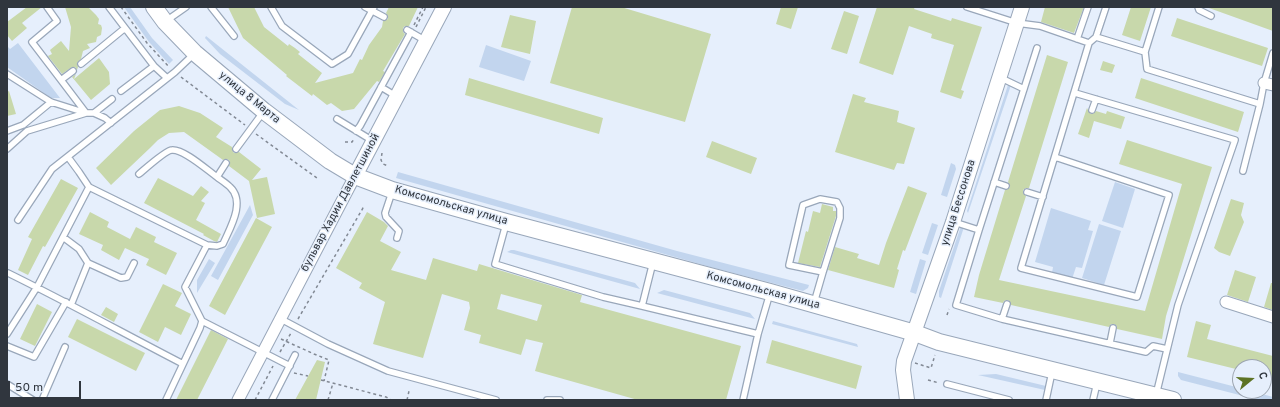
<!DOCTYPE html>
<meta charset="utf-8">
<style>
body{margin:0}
#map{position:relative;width:1280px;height:407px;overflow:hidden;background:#e6effc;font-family:Overpass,sans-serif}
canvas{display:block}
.frame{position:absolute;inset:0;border:8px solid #30363e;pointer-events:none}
.north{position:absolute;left:1232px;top:359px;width:40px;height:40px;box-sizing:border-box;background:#e6effc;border:1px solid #9da5b0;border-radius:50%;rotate:72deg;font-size:11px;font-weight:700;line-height:16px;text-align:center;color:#30363e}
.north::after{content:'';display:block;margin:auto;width:14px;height:18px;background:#5d7324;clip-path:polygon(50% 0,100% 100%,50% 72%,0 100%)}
.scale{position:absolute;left:8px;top:381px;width:73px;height:18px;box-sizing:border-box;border:2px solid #30363e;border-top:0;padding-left:5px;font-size:12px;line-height:14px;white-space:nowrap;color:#30363e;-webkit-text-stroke:3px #e6effc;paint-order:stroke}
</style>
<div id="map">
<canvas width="1280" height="407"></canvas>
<div class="frame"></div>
<div class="north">С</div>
<div class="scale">50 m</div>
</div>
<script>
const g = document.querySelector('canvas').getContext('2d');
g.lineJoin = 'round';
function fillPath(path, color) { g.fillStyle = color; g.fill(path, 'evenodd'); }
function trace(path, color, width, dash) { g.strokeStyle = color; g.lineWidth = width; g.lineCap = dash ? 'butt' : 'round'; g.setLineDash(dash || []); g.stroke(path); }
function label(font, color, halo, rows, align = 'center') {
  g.font = font + ' Overpass,sans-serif'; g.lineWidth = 3; g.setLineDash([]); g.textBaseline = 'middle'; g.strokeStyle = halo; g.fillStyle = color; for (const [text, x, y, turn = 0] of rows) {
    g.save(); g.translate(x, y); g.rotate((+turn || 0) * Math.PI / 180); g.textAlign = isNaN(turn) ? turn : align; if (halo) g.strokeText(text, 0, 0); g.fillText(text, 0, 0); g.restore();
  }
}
const green = new Path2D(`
 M124,7H130L152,38L173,60L169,64L149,42Z
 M206,36L299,110L285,104L220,54L205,38Z
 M18,43L60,98H51L7,67V46L10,49Z
 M486,45L531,61L524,81L479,67Z
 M1008,85H1011L968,213L967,211Z
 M951,163L955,165L956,169L947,197L941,195Z
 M398,172L677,251L809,285L808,288L803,291L714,268L396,178Z
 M1115,182L1135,189L1123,228L1102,221Z
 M250,205L253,215L218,280L211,276Z
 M1051,208L1091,221L1088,230L1093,231L1082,268L1076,267L1072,279L1052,273L1053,267L1035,262Z
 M932,223L938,225L928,255L922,253Z
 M1099,224L1121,231L1104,285L1082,278Z
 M961,226L964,227L941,298L939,297V291Z
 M511,250H514L635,283L640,289L507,252Z
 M209,259L215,263L197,293V280Z
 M920,259L926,261L916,294L910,292Z
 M664,290L750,313L755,319L657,293Z
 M773,321L857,344L858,347L772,324Z
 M1178,372L1240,388V391H1251L1273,397V400H1259L1181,380L1178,376Z
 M996,374L1046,386L1045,390L978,375Z`);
const building = new Path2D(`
 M27,7H42L22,23L27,28L12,41L7,35V22Z
 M65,7H88L96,15L99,19L98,24L101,25L102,28L101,35L97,37L96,42L87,44L90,48L83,51L81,59L77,63L78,67L77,70L75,67H72L62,74L48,56L52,54L50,50L61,41L69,51L71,27Z
 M228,7H254L264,27L288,46L289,44L295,48L300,52L298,54L322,73L315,83L353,73L360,59L362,60L369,45L382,27L383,21L388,19V16L386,13L389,7H418L409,26H405L403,28V32L405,34L383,71L385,72L379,82L377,81L354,109L342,111L331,103L327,105L313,94L312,96L286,76L287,75L243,38Z
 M572,7H621L711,34L685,122L550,83Z
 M781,7H798L791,29L776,24Z
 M877,7H915L914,9L951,21L952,18L982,27L961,90L964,91L961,99L940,92L954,45L931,38L932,34L909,26L893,75L859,63Z
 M1045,7H1084L1074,33L1041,22Z
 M1131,7H1151L1140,41L1122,35Z
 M1209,7H1273V31L1209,8Z
 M844,11L859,16L847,54L831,49Z
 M510,15L536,21L530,54L501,47Z
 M1177,18L1268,48L1262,66L1171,36Z
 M1047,55L1068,62L1029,188H1026L1023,190V193L1026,196L999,280L1145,311L1182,184L1119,164L1127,140L1212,167L1166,316L1162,339L1117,329V326L1114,324H1111L1109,327L1011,305L1010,302L1008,300L1004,301L1003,303L974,297L979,275L1005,190L1008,189L1010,187L1009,184L1008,182Z
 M99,58L109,72L110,84L91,100L72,77L76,74L74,79Z
 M1103,61L1115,65L1112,73L1100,70Z
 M469,78L603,118L599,134L465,95Z
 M1141,78L1244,112L1238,132L1135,98Z
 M9,91L16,114L7,116V92Z
 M853,94L866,98L864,102L899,111L897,122L915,128L904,164L897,163L894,170L835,152Z
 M179,106L200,113L223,128L216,137L232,147V150L234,153L239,152L261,169L252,180L267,177L275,214L257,218L249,181L229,166L230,163L229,160L226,159L223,160L184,132L169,133L158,140L150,148L111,185L96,168L134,131L160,110Z
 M1087,108L1089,112L1091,114L1094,113L1096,111L1106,114L1107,111L1125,117L1121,129L1094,121L1089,138L1078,134Z
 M712,141L757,158L751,174L706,157Z
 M158,178L193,196L201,186L209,192L201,201L205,203L196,220L221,234L217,242L214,241L203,235L204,234L144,203Z
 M61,179L78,188L45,247L43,246L28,275L18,270L32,239L28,237Z
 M908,186L927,193L905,251L903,250L897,269L899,270L894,288L828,270L835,247L859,254L857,258L879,265L886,243Z
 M1231,199L1244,203L1241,215L1244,222L1230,256L1219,252L1214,248Z
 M822,204L833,207V211H836V216L820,267L798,263L806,231L808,232L813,211L820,213Z
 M90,212L109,222L107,227L130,239L136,227L156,237L154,242L177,253L166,275L146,265L149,259L125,248L119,260L101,250L103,245L79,234Z
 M367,212L384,222L388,226L380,241L401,252L391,270L426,280L433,258L477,271L479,264L582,295L580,302L741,346L726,400H638L535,371L543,343L526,339L521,355L479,343L481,335L464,330L470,308L469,302L442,294L423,358L373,344L385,302L359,288L362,283L336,268ZM501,294L542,305L537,321L497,309Z
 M256,218L272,227L225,315L209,306Z
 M1235,270L1256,277L1248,302L1227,295Z
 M1271,283H1273V310L1264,307Z
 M163,284L182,293L175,306L191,314L181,335L165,327L158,342L139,332Z
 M37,304L52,312L35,346L20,339Z
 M106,307L118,314L114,322L101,315Z
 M77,319L145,353L136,371L68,337Z
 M1196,321L1211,325L1207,339L1273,356V379L1264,376V367H1240V370L1187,357Z
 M211,330L228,339L197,400H176Z
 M772,340L862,366L856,389L766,363Z
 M317,360L325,362L316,400H295Z`);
const path = new Path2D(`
 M121,7L147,43L169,67
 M414,25L423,7
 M416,27L426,7
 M181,77L245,125
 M256,134L317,178
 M345,142H352L354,139
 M382,153L381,160L383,164L388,166
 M947,315L949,309
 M298,319L363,208L366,207
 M281,339L314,354L329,360L324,381
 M280,352L291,333
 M915,363L931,368L935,355
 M294,373L308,376
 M321,380L386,397L391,400
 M928,380L939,383
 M255,400L273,366
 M328,400L333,383
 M407,400L409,391`);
const service = new Path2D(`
 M47,7L57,21L32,42L61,80L73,71
 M109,7L154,66L167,78
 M211,7L234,36
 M271,7L282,26L332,64L348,54L374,7
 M365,7L384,17
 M967,7L1017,23L1040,26L1089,43
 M1159,7L1145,52L1147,69L1260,104
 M1198,7L1199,10L1211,16
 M166,21L186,7
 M407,30L426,41
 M1096,37L1106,7
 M1077,39L1088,7
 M1037,48L979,230L956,305L1002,319L1146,352L1153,346L1167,349
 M81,64L125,28
 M7,74L51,102L86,113H94L112,99
 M999,77L1024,89
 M381,87L396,96
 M121,91L154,66
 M1075,93L1235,140L1178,305L1156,395
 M1092,110L1096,99
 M94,113L105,118L111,123
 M337,119L373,141
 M7,131L23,125L51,102
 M356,131L360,126L411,32
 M7,149L27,131L86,113L61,80
 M236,149L264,111
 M68,157L79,172L89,187L207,245
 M1055,157L1169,195L1137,297L1021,268L1089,43L1096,37L1145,52
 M1243,171L1260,104L1264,83L1273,53
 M139,174C145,169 166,150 172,150C184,149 207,170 217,177L226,163
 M217,177C221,180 226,183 230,187C246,202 230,228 223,244L217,246L207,245L185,287L202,321L290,366
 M994,182L1006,186
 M392,192L385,213L386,217L399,231L397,238
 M1027,192L1043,197
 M18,220L52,169L175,72L194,54
 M954,222L979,230
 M506,224L495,264L603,297L642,306L653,262
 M63,237L89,187
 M88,263L121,278L127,277L134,263
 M8,273C67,302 125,334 183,364
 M814,303L823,272L789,265L803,205L820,199L837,202L840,208V218L823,272
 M642,306L758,334L770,293
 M281,319L328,344L388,371L496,400
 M1002,319L1007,304
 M7,334L37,287L63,237L79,249L88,263L71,305
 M1110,343L1113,328
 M7,346L34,357L66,302
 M7,384L33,400
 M947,384L1009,400
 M42,400L65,347
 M166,400L200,328L202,321
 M272,400L295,355
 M547,400H560
 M743,400L758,334
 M1046,400L1052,372
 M1093,400L1097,383`);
const minor = new Path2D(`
 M1264,83L1273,85
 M1226,302L1273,317
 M238,400L355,176`);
const tertiary = new Path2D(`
 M355,176L444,7
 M907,400L903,370L904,361L953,222L1022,7`);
const secondary = new Path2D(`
 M154,7L165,22L195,53L264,111L330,161L355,176L392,190L506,222L770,292L915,333L939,342L1173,400`);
const streetNames = [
 ["улица 8 Марта",249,98,39],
 ["бульвар Хадии Давлетшиной",341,203,-62],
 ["улица Бессонова",959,203,-72],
 ["Комсомольская улица",451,206,16],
 ["Комсомольская улица",763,291,15]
];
fillPath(green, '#c2d5ee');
fillPath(building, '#c8d8ab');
trace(service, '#99a7ba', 8);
trace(minor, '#99a7ba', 13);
trace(tertiary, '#99a7ba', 16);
trace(secondary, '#99a7ba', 18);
trace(path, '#828994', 1.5, [3, 3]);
trace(service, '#fff', 5.5);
trace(minor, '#fff', 11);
trace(tertiary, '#fff', 14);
trace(secondary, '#fff', 16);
label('11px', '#30363e', '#e6effc', streetNames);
</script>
